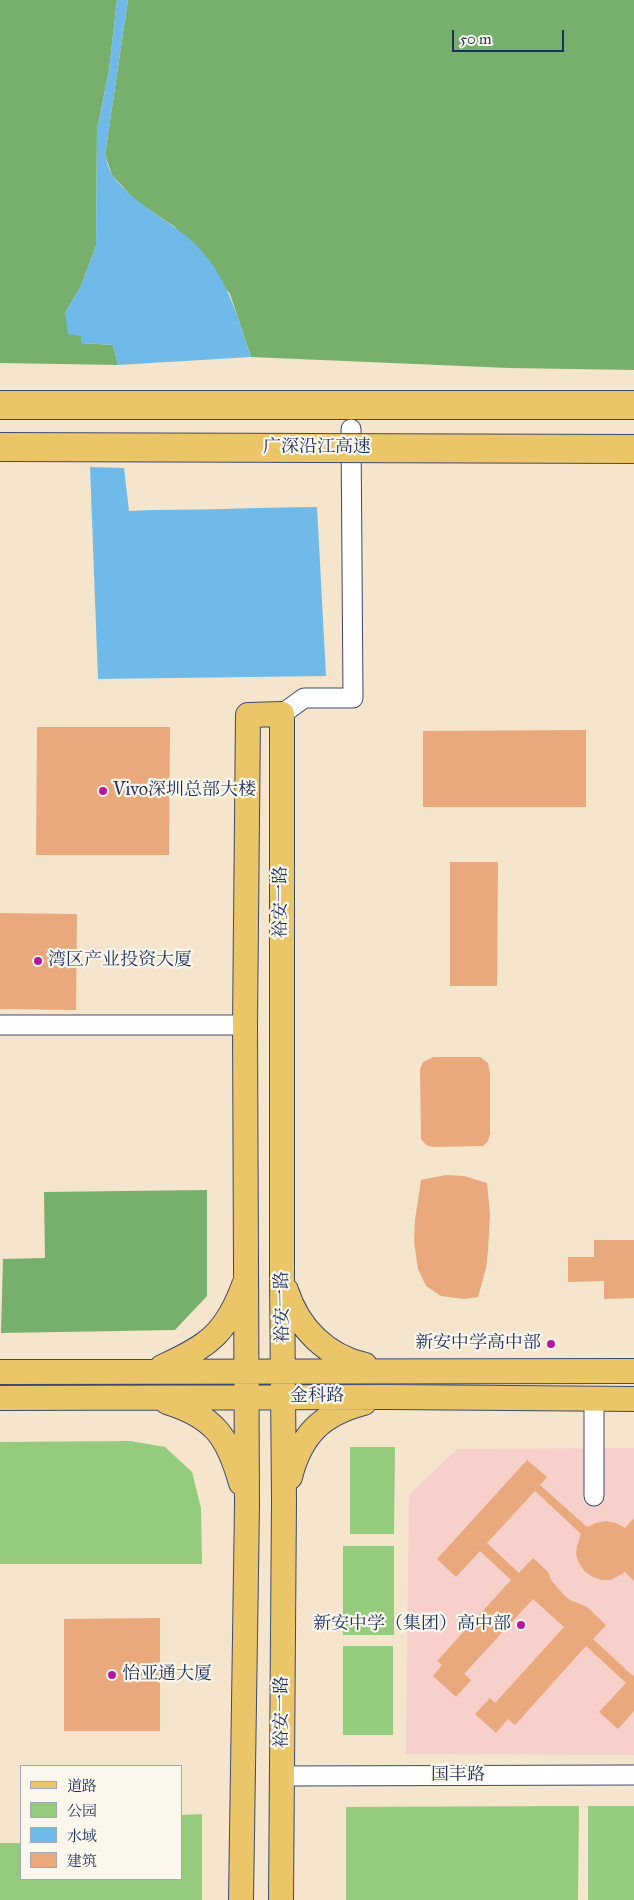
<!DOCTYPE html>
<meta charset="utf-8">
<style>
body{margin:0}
#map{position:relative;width:634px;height:1900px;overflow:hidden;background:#f4e5cc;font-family:"IM FELL Great Primer","Noto Serif SC",serif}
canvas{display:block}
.legend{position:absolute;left:20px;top:1765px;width:162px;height:115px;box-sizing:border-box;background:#fbf7ec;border:1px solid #a1a7b3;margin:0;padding:6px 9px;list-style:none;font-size:15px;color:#1b2f5e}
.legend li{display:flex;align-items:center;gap:10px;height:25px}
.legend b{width:25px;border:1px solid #a1a7b3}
.scale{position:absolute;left:452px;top:30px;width:112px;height:22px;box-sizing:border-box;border:2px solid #1b2f5e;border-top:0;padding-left:6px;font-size:15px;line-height:18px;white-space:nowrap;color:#1b2f5e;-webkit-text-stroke:4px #fbf7ec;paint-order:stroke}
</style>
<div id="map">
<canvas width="634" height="1900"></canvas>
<ul class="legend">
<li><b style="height:6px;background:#ebc669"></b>道路</li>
<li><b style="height:14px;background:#94cb7d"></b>公园</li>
<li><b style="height:14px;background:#70bae9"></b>水域</li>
<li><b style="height:14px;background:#e9a97c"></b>建筑</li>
</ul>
<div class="scale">50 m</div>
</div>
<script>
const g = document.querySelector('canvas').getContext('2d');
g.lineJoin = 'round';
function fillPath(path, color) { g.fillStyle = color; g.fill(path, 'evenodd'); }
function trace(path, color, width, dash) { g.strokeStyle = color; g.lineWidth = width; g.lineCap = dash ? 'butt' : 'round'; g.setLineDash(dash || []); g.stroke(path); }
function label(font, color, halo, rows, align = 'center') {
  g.font = font + ' "IM FELL Great Primer","Noto Serif SC",serif'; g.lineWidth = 4.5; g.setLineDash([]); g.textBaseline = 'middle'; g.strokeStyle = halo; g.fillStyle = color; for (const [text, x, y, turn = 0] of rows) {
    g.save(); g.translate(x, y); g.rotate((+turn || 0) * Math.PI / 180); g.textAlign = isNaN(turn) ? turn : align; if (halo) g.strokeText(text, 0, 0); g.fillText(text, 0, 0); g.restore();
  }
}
const built = new Path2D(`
 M634,1448V1755L406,1754L409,1495L457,1449Z`);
const green = new Path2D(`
 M130,1441L165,1447L192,1472L201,1508L202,1564H0V1442Z
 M350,1447H395L394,1534H350Z
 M343,1546H394V1635H343Z
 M343,1646H393V1735H343Z
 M579,1806L578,1900H346V1807Z
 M588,1806H634V1900H588Z
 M202,1814V1900H0V1843H21V1879H181V1815Z`);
const forest = new Path2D(`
 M0,0H117L109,70L97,130L96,246L81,286L65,313L81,336V343L113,345L118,365L0,363Z
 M128,0H634V370L509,368L251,357L230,294L175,227L135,200L112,175L105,155Z
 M207,1190V1296L175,1330L1,1333L3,1259L45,1258L44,1192Z`);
const water = new Path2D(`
 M117,0H128L105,155C107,162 109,171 113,176C138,210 180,223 206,256C230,286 239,322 251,357L118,365L113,345L81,343V336L68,334L65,313L81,286L96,246L97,130L109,70Z
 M90,467L124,468L129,511C161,509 193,510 225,509C255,508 286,507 317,507L326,676L98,679Z`);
const building = new Path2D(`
 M37,727H170L169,855H36Z
 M586,730V807H423V731Z
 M450,862H498L497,986H450Z
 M0,913L77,914L76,1010L0,1009Z
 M433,1057H480L488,1063L490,1074V1134L488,1141L483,1146L433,1147L426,1145L421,1139L420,1069L423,1062Z
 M446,1175L464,1176L487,1183L490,1214L488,1251L486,1268L478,1297L464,1299L441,1296L426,1286L418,1269L414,1242L415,1220L421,1180Z
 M594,1240H634V1298L604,1299V1281L568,1282V1257H594Z
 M527,1460L547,1477L540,1485L587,1527L596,1523L606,1521L616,1523L625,1528L634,1518V1581L625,1572L611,1580H602L593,1577L585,1572L579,1563L576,1554L577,1546L581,1534L535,1491L487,1543L519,1573L533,1558L548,1572L551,1580L563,1594L570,1600L587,1607L606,1625L593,1639L633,1676L634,1674V1711L618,1729L599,1712L626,1683L586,1646L515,1725L508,1719L496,1733L475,1714L490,1698L495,1703L564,1627L533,1599L464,1674L471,1680L456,1697L433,1676L442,1665L437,1661L511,1580L480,1551L456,1577L437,1559Z
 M160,1618V1731H64V1619Z`);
const minor = new Path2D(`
 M282,714L304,698H353L351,429
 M0,1025H245
 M594,1496V1399
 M282,1776L634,1775`);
const major = new Path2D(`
 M286,1290C298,1328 326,1356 365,1365
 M162,1367C208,1346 226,1334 244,1285
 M0,1372L634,1371
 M0,1398L387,1397L634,1399
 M167,1402C215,1417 228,1437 241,1483
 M290,1477C301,1434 322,1414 364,1403
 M241,1900L247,1505L245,1025L248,715L282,714V1277L284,1500L281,1900`);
const highway = new Path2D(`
 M0,405H634`);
const highwayBridge = new Path2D(`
 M0,447L634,449`);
const markers = [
 [103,791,5,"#b5179e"],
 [38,961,5,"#b5179e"],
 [551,1344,5,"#b5179e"],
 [521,1625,5,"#b5179e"],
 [112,1675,5,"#b5179e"]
];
const streetNames = [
 ["广深沿江高速",317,448],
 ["裕安一路",282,902,-90],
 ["裕安一路",283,1307,-91],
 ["金科路",317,1397],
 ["裕安一路",283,1712,-90],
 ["国丰路",458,1776]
];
const poiNames = [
 ["Vivo深圳总部大楼",113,791],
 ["湾区产业投资大厦",48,961],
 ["新安中学高中部",541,1344,"right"],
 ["新安中学（集团）高中部",511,1625,"right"],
 ["怡亚通大厦",122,1675]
];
fillPath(built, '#f7d0cc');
fillPath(green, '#94cb7d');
fillPath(forest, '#77af6c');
fillPath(water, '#70bae9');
fillPath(building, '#e9a97c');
trace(minor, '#3c4a6e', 21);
trace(major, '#3c4a6e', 26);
trace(highway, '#3c4a6e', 30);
trace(minor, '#fff', 19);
trace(major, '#ebc669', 24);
trace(highway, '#ebc669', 28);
trace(highwayBridge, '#3c4a6e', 30, []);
trace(highwayBridge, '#ebc669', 28);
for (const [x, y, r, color] of markers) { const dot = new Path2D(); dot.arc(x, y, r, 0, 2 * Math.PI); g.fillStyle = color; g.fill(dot); trace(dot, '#fbf7ec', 2); }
label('18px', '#1b2f5e', '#fbf7ec', streetNames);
label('18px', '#1b2f5e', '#fbf7ec', poiNames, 'left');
</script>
